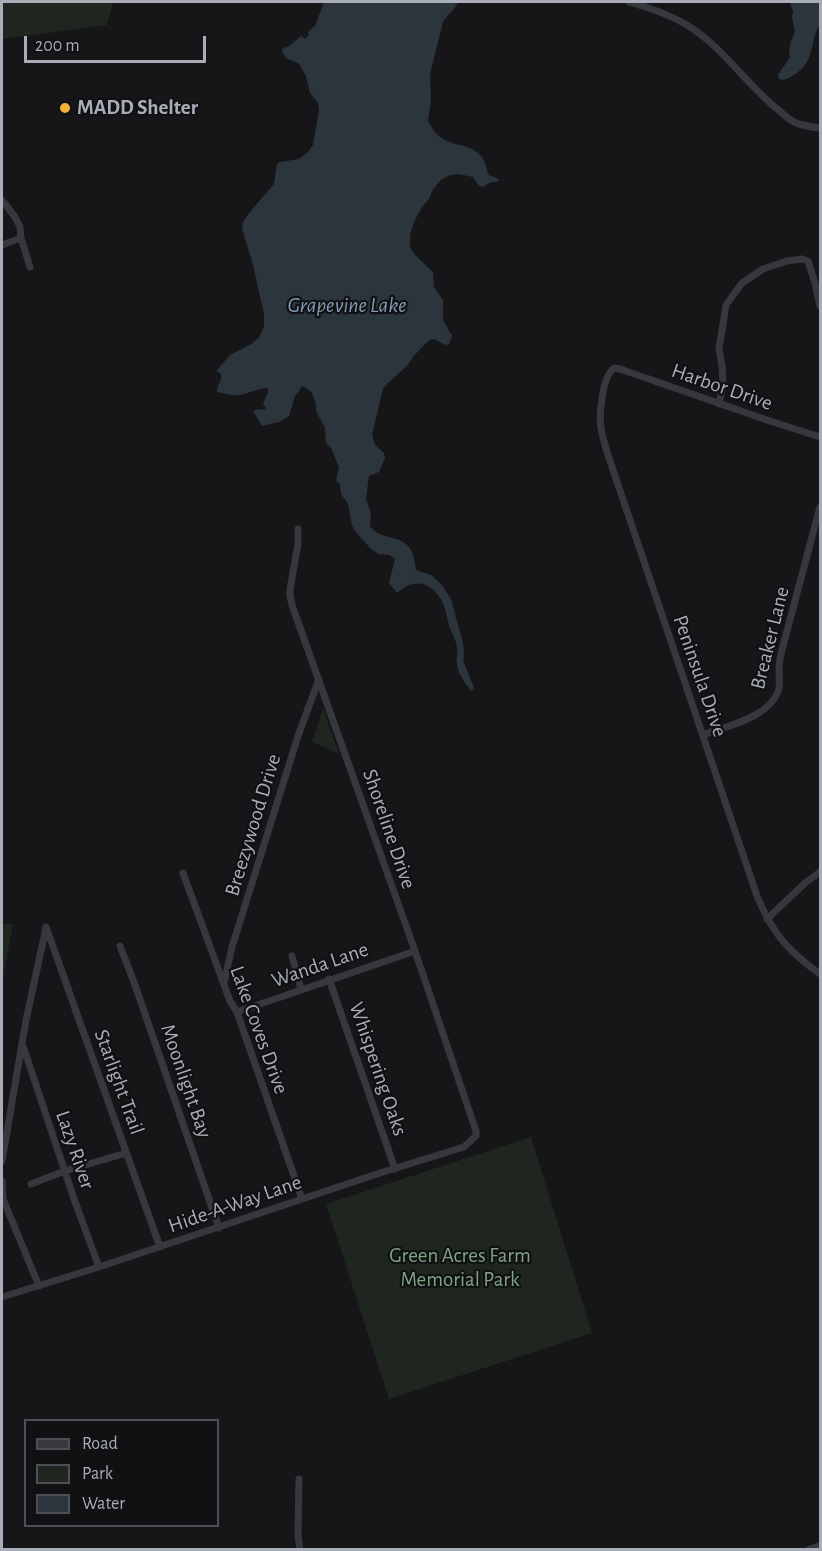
<!DOCTYPE html>
<style>
body{margin:0}
#map{position:relative;width:822px;height:1551px;overflow:hidden;background:#161618;font-family:"Alegreya Sans",sans-serif}
canvas{display:block}
.frame{position:absolute;inset:0;border:3px solid #a8adb8;pointer-events:none}
.legend{position:absolute;left:24px;top:1419px;width:195px;height:108px;box-sizing:border-box;background:#111113;border:2px solid #4d4f55;margin:0;padding:8px 10px;list-style:none;font-size:18px;color:#a8adb8}
.legend li{display:flex;align-items:center;gap:12px;height:30px}
.legend b{width:30px;border:2px solid #4d4f55}
.scale{position:absolute;left:24px;top:36px;width:182px;height:27px;box-sizing:border-box;border:3px solid #a8adb8;border-top:0;padding-left:8px;font-size:18px;line-height:21px;white-space:nowrap;color:#a8adb8;-webkit-text-stroke:4px #111113;paint-order:stroke}
</style>
<div id="map">
<canvas width="822" height="1551"></canvas>
<div class="frame"></div>
<ul class="legend">
<li><b style="height:8px;background:#37383d"></b>Road</li>
<li><b style="height:16px;background:#1e261f"></b>Park</li>
<li><b style="height:16px;background:#2c353c"></b>Water</li>
</ul>
<div class="scale">200 m</div>
</div>
<script>
const g = document.querySelector('canvas').getContext('2d');
g.lineJoin = 'round';
function fillPath(path, color) { g.fillStyle = color; g.fill(path, 'evenodd'); }
function trace(path, color, width, dash) { g.strokeStyle = color; g.lineWidth = width; g.lineCap = dash ? 'butt' : 'round'; g.setLineDash(dash || []); g.stroke(path); }
function label(font, color, halo, rows, align = 'center') {
  g.font = font + ' "Alegreya Sans",sans-serif'; g.lineWidth = 4.5; g.setLineDash([]); g.textBaseline = 'middle'; g.strokeStyle = halo; g.fillStyle = color; for (const [text, x, y, turn = 0] of rows) {
    g.save(); g.translate(x, y); g.rotate((+turn || 0) * Math.PI / 180); g.textAlign = isNaN(turn) ? turn : align; if (halo) g.strokeText(text, 0, 0); g.fillText(text, 0, 0); g.restore();
  }
}
const green = new Path2D(`
 M2,2H113L107,25L2,39Z
 M323,708L339,754L312,742Z
 M2,924H13L2,982Z
 M531,1137L592,1333L389,1399L326,1204Z`);
const water = new Path2D(`
 M324,2H458C455,10 448,14 443,22L430,74L431,99L428,121C431,126 434,132 439,136C453,148 470,142 482,157C486,163 486,169 489,175L499,179L498,181L489,183L484,187L479,186L473,177L458,174L450,175L442,179L433,189L429,199L422,207L414,222L410,235V247L413,253L433,272L434,287L443,300V320L452,336L449,344L445,345L434,339L430,340L424,345L413,357L407,366L389,382L383,389L372,435L375,445L384,453L385,458L379,472L369,476L366,499L371,513L370,526C380,541 402,534 411,550C414,556 415,564 416,570L431,575L441,584L451,599L463,643L464,656L463,660L474,688L471,691C466,684 459,675 457,666C456,660 458,653 457,647C456,639 451,633 449,625C447,618 446,610 443,603C432,582 415,577 397,593L389,583L395,559L389,555L379,554L371,549L355,531L352,525L348,504L341,494L340,484L336,481L339,467L331,448L326,443L325,428L316,411V404L312,393L304,386L301,387L300,390L295,396L289,416L279,422L262,426L253,411L259,409L260,410L266,409L263,403L268,393V388C258,388 248,394 238,395C231,396 224,393 217,392C216,386 223,380 221,375C220,373 218,372 216,371L230,355L251,344L259,338L264,326V314L253,265L242,228L243,222L249,213L274,184L277,164L280,162L299,159L308,152L313,145L319,110L318,103L310,93L306,76L300,66V64L286,58L282,51L283,48L288,47L301,36L305,39L309,35L308,32L315,26Z
 M790,2H820C821,8 822,15 820,21C820,26 816,30 815,35C809,59 809,69 784,80L779,79L778,75L790,57L789,52L791,41L795,32L792,17L793,12Z`);
const minor = new Path2D(`
 M629,2C653,9 680,18 700,34C728,55 748,85 776,108C781,112 787,118 794,122C802,126 812,127 820,128
 M2,200L15,217L20,227L21,238L30,267
 M2,245L21,238
 M719,404L723,386L722,366L719,349L726,305L742,283L763,269L787,261L802,259L808,261L815,283L820,306
 M820,437L767,420L620,369L614,368C602,377 599,414 601,428C602,436 605,444 607,452L757,896C773,934 787,950 820,974
 M703,735C727,726 772,717 779,688C780,681 779,675 779,669C779,661 781,653 783,646L820,507
 M183,873L230,1001L237,1012L302,1199
 M767,919L805,883L820,872
 M46,927L160,1247
 M120,946L135,985L219,1228
 M292,956L301,989
 M329,979L395,1169
 M224,983L232,947L298,736L319,679
 M237,1012L415,951
 M23,1046L74,1199L99,1267
 M2,1161L26,1020L46,928
 M2,1181L3,1199L39,1286
 M31,1184L65,1171L126,1153
 M2,1297L99,1267L380,1173L464,1147L476,1136V1131L415,951L292,605L290,596V589L298,544V529
 M299,1479L298,1534L300,1550`);
const tertiary = new Path2D(`
 M809,1550L820,1546`);
const markers = [
 [65,108,6,"#f2b134"]
];
const poiNames = [
 ["MADD Shelter",77,108]
];
const streetNames = [
 ["Harbor Drive",722,387,19],
 ["Breaker Lane",770,638,-76],
 ["Peninsula Drive",700,676,71],
 ["Breezywood Drive",253,825,-73],
 ["Shoreline Drive",389,829,71],
 ["Wanda Lane",320,965,-19],
 ["Lake Coves Drive",259,1030,70],
 ["Whispering Oaks",378,1069,71],
 ["Moonlight Bay",186,1081,71],
 ["Starlight Trail",119,1082,70],
 ["Lazy River",75,1150,71],
 ["Hide-A-Way Lane",235,1204,-19]
];
const parkNames = [
 ["Green Acres Farm",460,1256],
 ["Memorial Park",460,1280]
];
const waterNames = [
 ["Grapevine Lake",347,305]
];
fillPath(green, '#1e261f');
fillPath(water, '#2c353c');
trace(minor, '#37383d', 7);
trace(tertiary, '#37383d', 8);
for (const [x, y, r, color] of markers) { const dot = new Path2D(); dot.arc(x, y, r, 0, 2 * Math.PI); g.fillStyle = color; g.fill(dot); trace(dot, '#111113', 2); }
label('bold 21px', '#a8adb8', '#111113', poiNames, 'left');
label('21px', '#a8adb8', '#111113', streetNames);
label('21px', '#7fa381', '#111113', parkNames);
label('italic 22px', '#7f9bb3', '#111113', waterNames);
</script>
